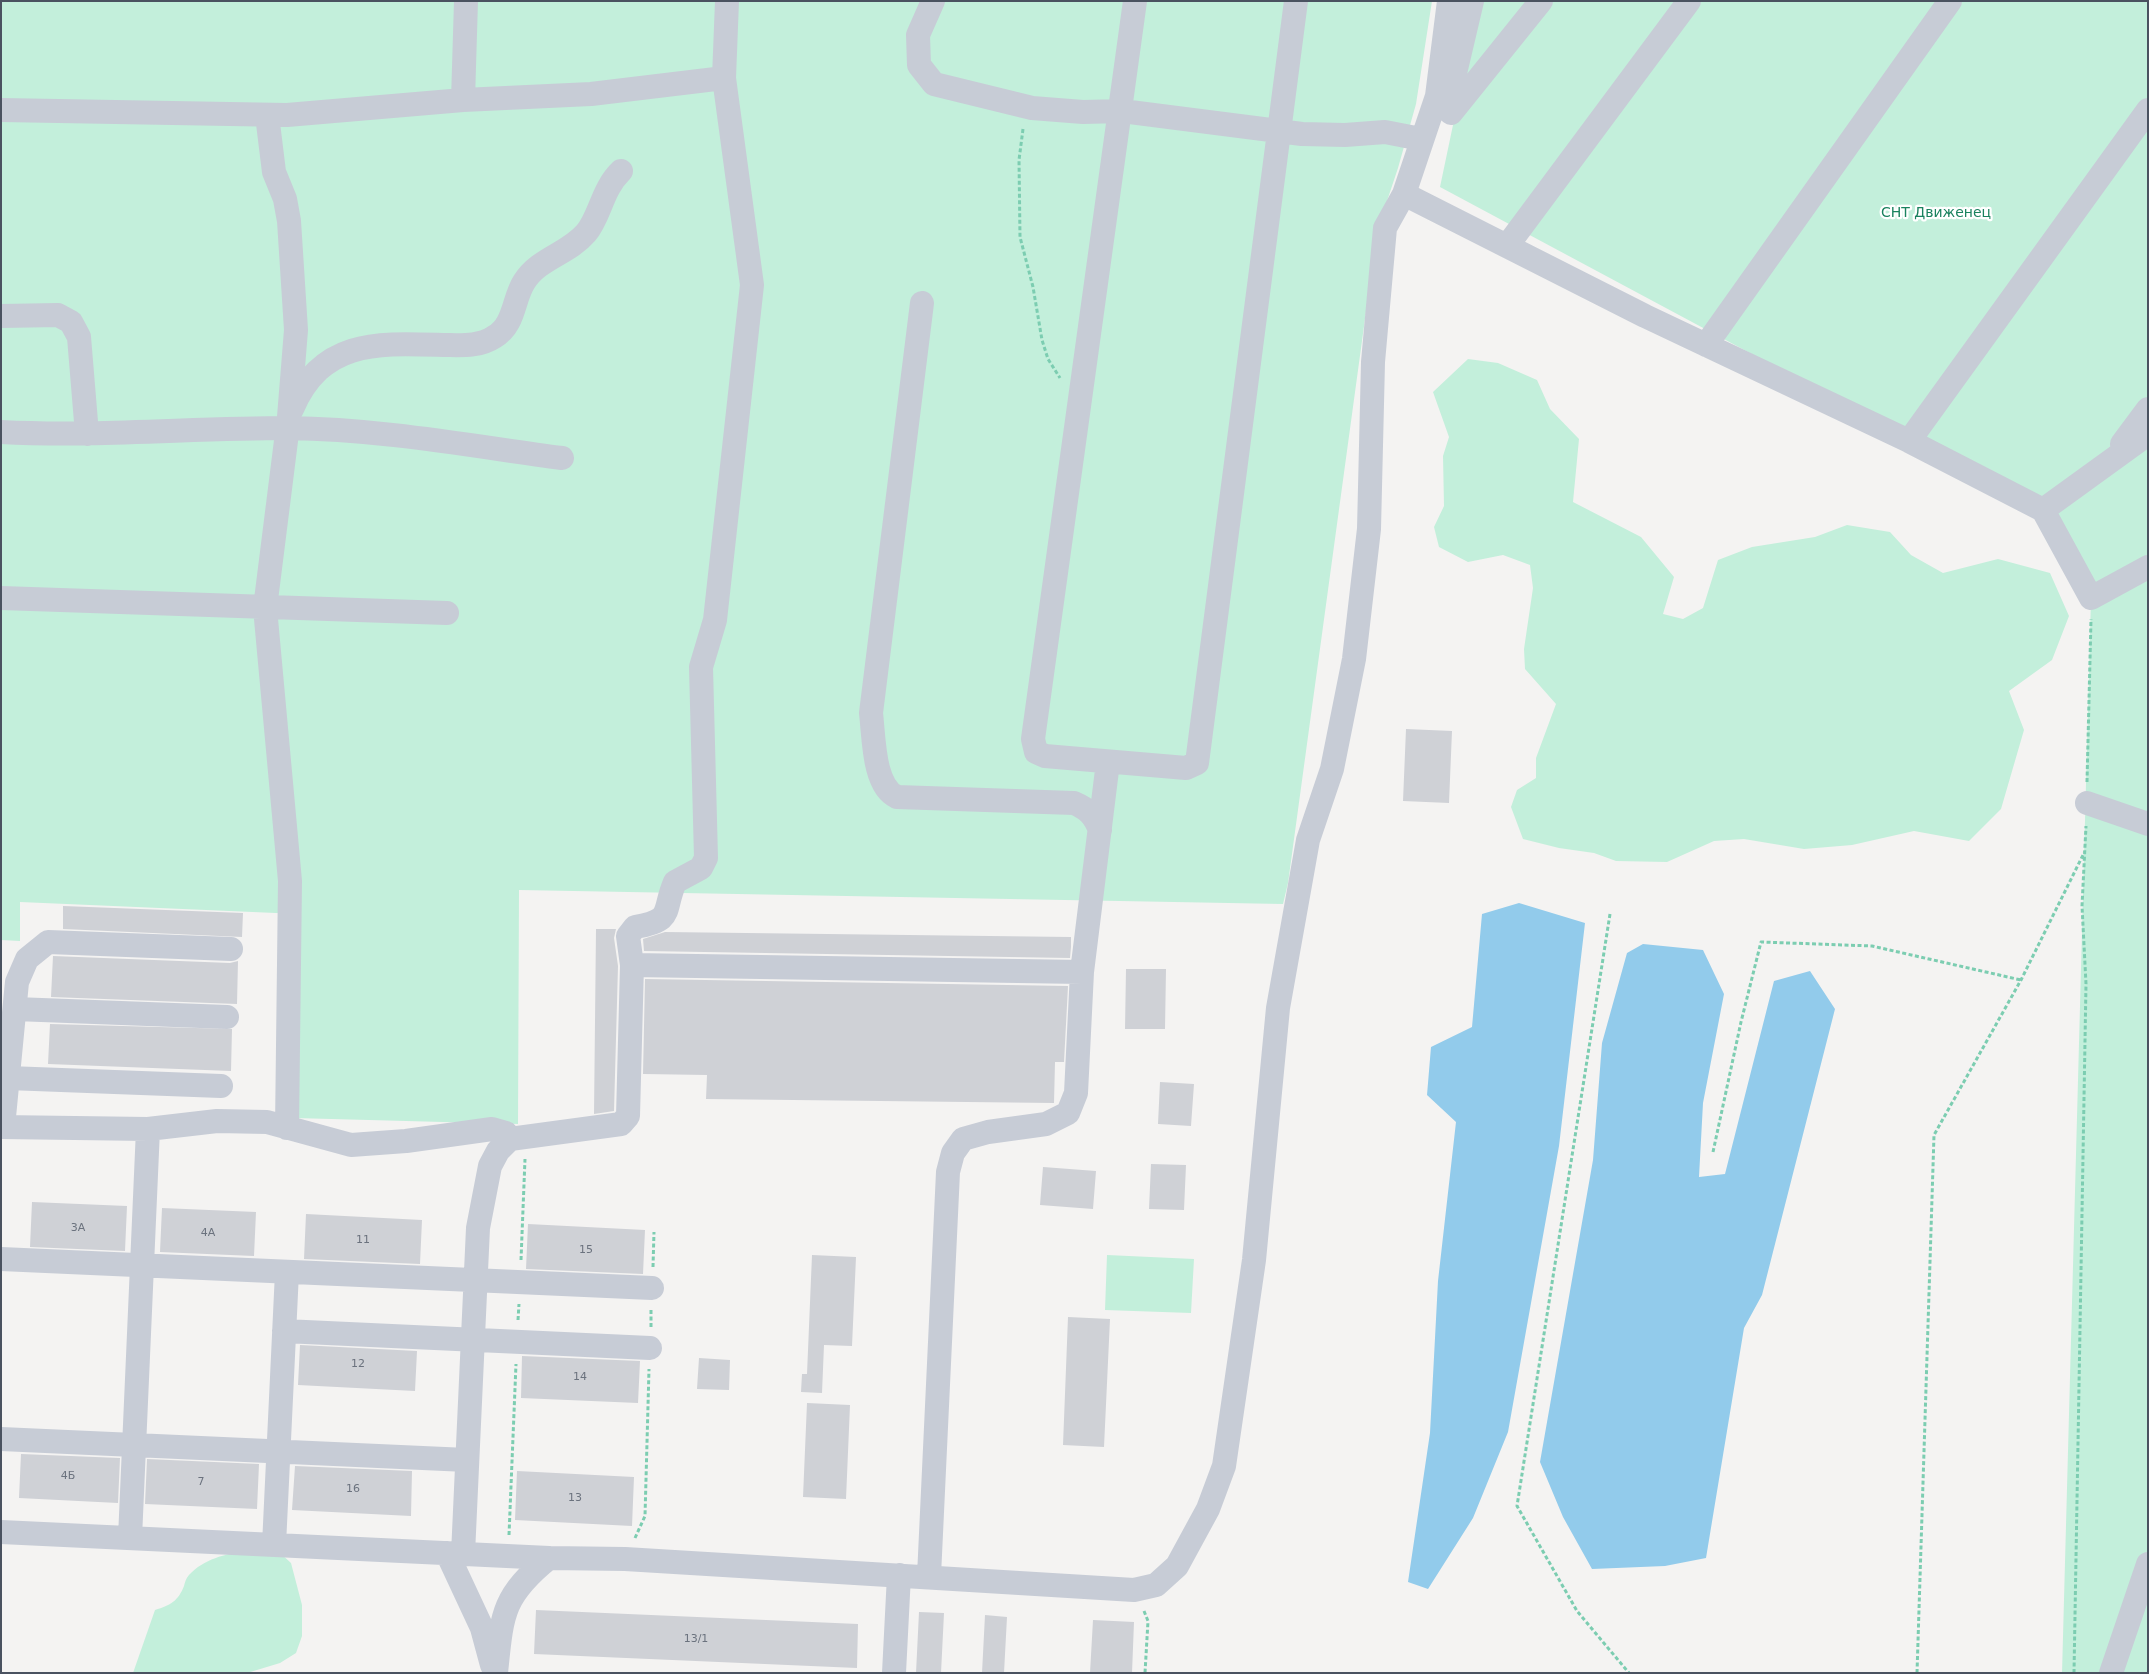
<!DOCTYPE html>
<meta charset="utf-8">
<style>
body{margin:0}
#map{position:relative;width:2149px;height:1674px;overflow:hidden;background:#f4f3f2;font-family:"DejaVu Sans",sans-serif}
canvas{display:block}
.frame{position:absolute;inset:0;border:2px solid #4a5260;pointer-events:none}
</style>
<div id="map">
<canvas width="2149" height="1674"></canvas>
<div class="frame"></div>
</div>
<script>
const g = document.querySelector('canvas').getContext('2d');
g.lineJoin = 'round';
function fillPath(path, color) { g.fillStyle = color; g.fill(path, 'evenodd'); }
function trace(path, color, width, dash) { g.strokeStyle = color; g.lineWidth = width; g.lineCap = dash ? 'butt' : 'round'; g.setLineDash(dash || []); g.stroke(path); }
function label(font, color, halo, rows, align = 'center') {
  g.font = font + ' "DejaVu Sans",sans-serif'; g.lineWidth = 4.5; g.setLineDash([]); g.textBaseline = 'middle'; g.strokeStyle = halo; g.fillStyle = color; for (const [text, x, y, turn = 0] of rows) {
    g.save(); g.translate(x, y); g.rotate((+turn || 0) * Math.PI / 180); g.textAlign = isNaN(turn) ? turn : align; if (halo) g.strokeText(text, 0, 0); g.fillText(text, 0, 0); g.restore();
  }
}
const green = new Path2D(`
 M1,1H1432L1416,104L1398,168L1377,231L1288,883L1283,904L519,890L518,1124L294,1118L299,914L20,902V941L1,940Z
 M1479,1H2148V1673H2062L2091,598L2043,510L1440,187Z
 M1468,359L1498,363L1537,380L1550,409L1579,439L1573,502L1641,537L1674,577L1663,614L1683,619L1703,608L1718,560L1752,547L1815,537L1847,525L1890,532L1911,555L1943,573L1998,559L2050,573L2069,616L2052,660L2009,691L2024,730L2001,809L1969,841L1914,831L1852,845L1804,849L1744,839L1714,841L1667,862L1616,861L1594,853L1559,848L1523,839L1511,807L1517,790L1536,778V758L1556,704L1525,669L1524,649L1533,588L1530,565L1503,555L1468,562L1439,547L1434,527L1444,506L1443,456L1449,437L1433,392Z
 M1107,1255L1194,1259L1191,1313L1105,1310Z
 M246,1551L279,1552L291,1563L302,1605V1636L296,1653L280,1663L247,1673H133L155,1610C171,1605 178,1601 184,1586C185,1582 186,1578 189,1575C204,1559 225,1554 246,1551Z`);
const water = new Path2D(`
 M1519,903L1585,923L1559,1146L1508,1432L1473,1518L1428,1589L1408,1582L1430,1433L1438,1281L1456,1122L1427,1095L1431,1047L1472,1027L1482,914Z
 M1643,944L1703,950L1724,994L1703,1103L1699,1177L1725,1174L1774,981L1810,971L1835,1009L1762,1295L1744,1328L1706,1558L1665,1566L1592,1569L1563,1517L1540,1462L1593,1160L1602,1043L1627,953Z`);
const building = new Path2D(`
 M1406,729L1452,731L1449,803L1403,801Z
 M63,906L243,913L242,937L63,929Z
 M596,929H616L614,938L618,966L614,1111L594,1114Z
 M665,932L1071,937V947L1070,958L644,951L643,939Z
 M53,956L230,963L238,961L237,1004L51,997Z
 M1126,969H1166L1165,1029H1125Z
 M645,979L1068,986L1064,1062H1055L1054,1103L706,1099L707,1075L643,1074Z
 M50,1024L232,1029L231,1071L48,1064Z
 M1160,1082L1194,1084L1191,1126L1158,1124Z
 M1151,1164L1186,1165L1184,1210L1149,1209Z
 M1043,1167L1096,1171L1093,1209L1040,1205Z
 M32,1202L127,1206L125,1251L30,1247Z
 M162,1208L256,1212L254,1256L160,1252Z
 M306,1214L422,1220L420,1264L304,1259Z
 M528,1224L645,1230L643,1274L526,1269Z
 M812,1255L856,1257L852,1346L824,1345L822,1393L801,1392L802,1374H807Z
 M1068,1317L1110,1319L1104,1447L1063,1445Z
 M300,1345L417,1351L415,1391L298,1385Z
 M522,1356L640,1361L638,1403L521,1398Z
 M699,1358L730,1360L729,1390L697,1389Z
 M807,1403L850,1405L846,1499L803,1497Z
 M21,1454L120,1458L118,1503L19,1498Z
 M147,1459L259,1464L257,1509L145,1504Z
 M295,1466L412,1471L411,1516L292,1510Z
 M517,1471L634,1477L632,1526L515,1520Z
 M536,1610L858,1624L857,1668L534,1654Z
 M919,1612L944,1613L941,1673H916Z
 M985,1615L1007,1617L1004,1673H982Z
 M1093,1620L1134,1622L1132,1673H1090Z`);
const path = new Path2D(`
 M1023,129L1019,160L1020,237L1033,287L1042,340L1048,359L1060,378
 M2087,782L2091,619
 M1610,914L1517,1506L1577,1611L1629,1673
 M1713,1152L1741,1022L1761,942L1872,946L2021,980
 M521,1260L525,1159
 M653,1267L654,1232
 M518,1320L519,1304
 M651,1327V1309
 M509,1535L516,1364
 M635,1538L645,1516L649,1369
 M1144,1611L1148,1621L1145,1673
 M1917,1673L1934,1135L2021,980L2085,851
 M2074,1673L2086,984L2082,906L2086,826`);
const minor = new Path2D(`
 M933,1L918,35L919,65L934,84L1032,108L1083,112L1122,111L1302,134L1345,135L1385,132L1421,139
 M1135,1L1033,739L1036,752L1045,756L1186,768L1197,763L1296,1
 M463,100L466,1
 M1448,103L1472,1
 M1,110L287,115L463,100L591,94L724,78
 M1451,113L1541,1
 M267,115L274,172L285,199L289,221L296,330L289,417L265,608L290,881L287,1128
 M1404,194L1645,316L1909,441L2043,510L2091,598L2148,567
 M1507,246L1689,1
 M922,303L871,713C874,737 873,786 897,797L1074,803C1088,809 1094,815 1100,830
 M1,316L58,315L71,322L79,337L87,434
 M1706,345L1950,1
 M292,409C322,339 378,343 443,345C460,345 479,347 494,337C515,325 513,299 524,282C539,258 568,254 586,233C600,217 602,189 621,171
 M1,432C97,437 192,428 288,428C380,429 472,446 562,458
 M1909,441L2148,110
 M2122,444L2148,409
 M2043,510L2148,434
 M1,598L447,613
 M2087,803L2148,824
 M632,965L628,936L635,927C675,920 662,912 675,882L701,868L706,858L701,667L715,620L752,285L724,78L727,1
 M15,1009L227,1017
 M8,1078L221,1086
 M1,1127L148,1129L217,1121L267,1122L351,1145L406,1141L492,1129L506,1133L510,1139
 M3,1127L17,982L27,959L48,942L231,949
 M1,1259L652,1288
 M284,1331L650,1348
 M1,1439L467,1460
 M1,1532L549,1558L625,1559L1134,1590L1156,1585L1177,1566L1208,1509L1224,1466L1254,1260L1278,1008L1308,840L1332,769L1354,659L1369,529L1373,362L1385,228L1404,194L1437,96L1449,1
 M130,1538L148,1129
 M274,1545L287,1272
 M447,1553L482,1628L492,1665
 M463,1554L478,1228L490,1166L498,1151L510,1139L621,1124L628,1116L632,965L1082,972
 M929,1576L948,1172L953,1153L963,1139L988,1132L1046,1124L1068,1113L1076,1093L1082,972L1108,762
 M496,1673C502,1614 502,1596 549,1558
 M894,1673L899,1575
 M2111,1673L2148,1564`);
const numberNames = [
 ["3А",78,1228],
 ["4А",208,1233],
 ["11",363,1240],
 ["15",586,1250],
 ["12",358,1364],
 ["14",580,1377],
 ["4Б",68,1476],
 ["7",201,1482],
 ["16",353,1489],
 ["13",575,1498],
 ["13/1",696,1639]
];
const parkNames = [
 ["СНТ Движенец",1936,213]
];
fillPath(green, '#c3efdb');
fillPath(water, '#92cbeb');
fillPath(building, '#cfd1d6');
trace(path, '#7ccdb1', 3, [4, 2.5]);
trace(minor, '#c7ccd6', 24);
label('11px', '#6b727e', null, numberNames);
label('14px', '#1a825e', '#fff', parkNames);
</script>
